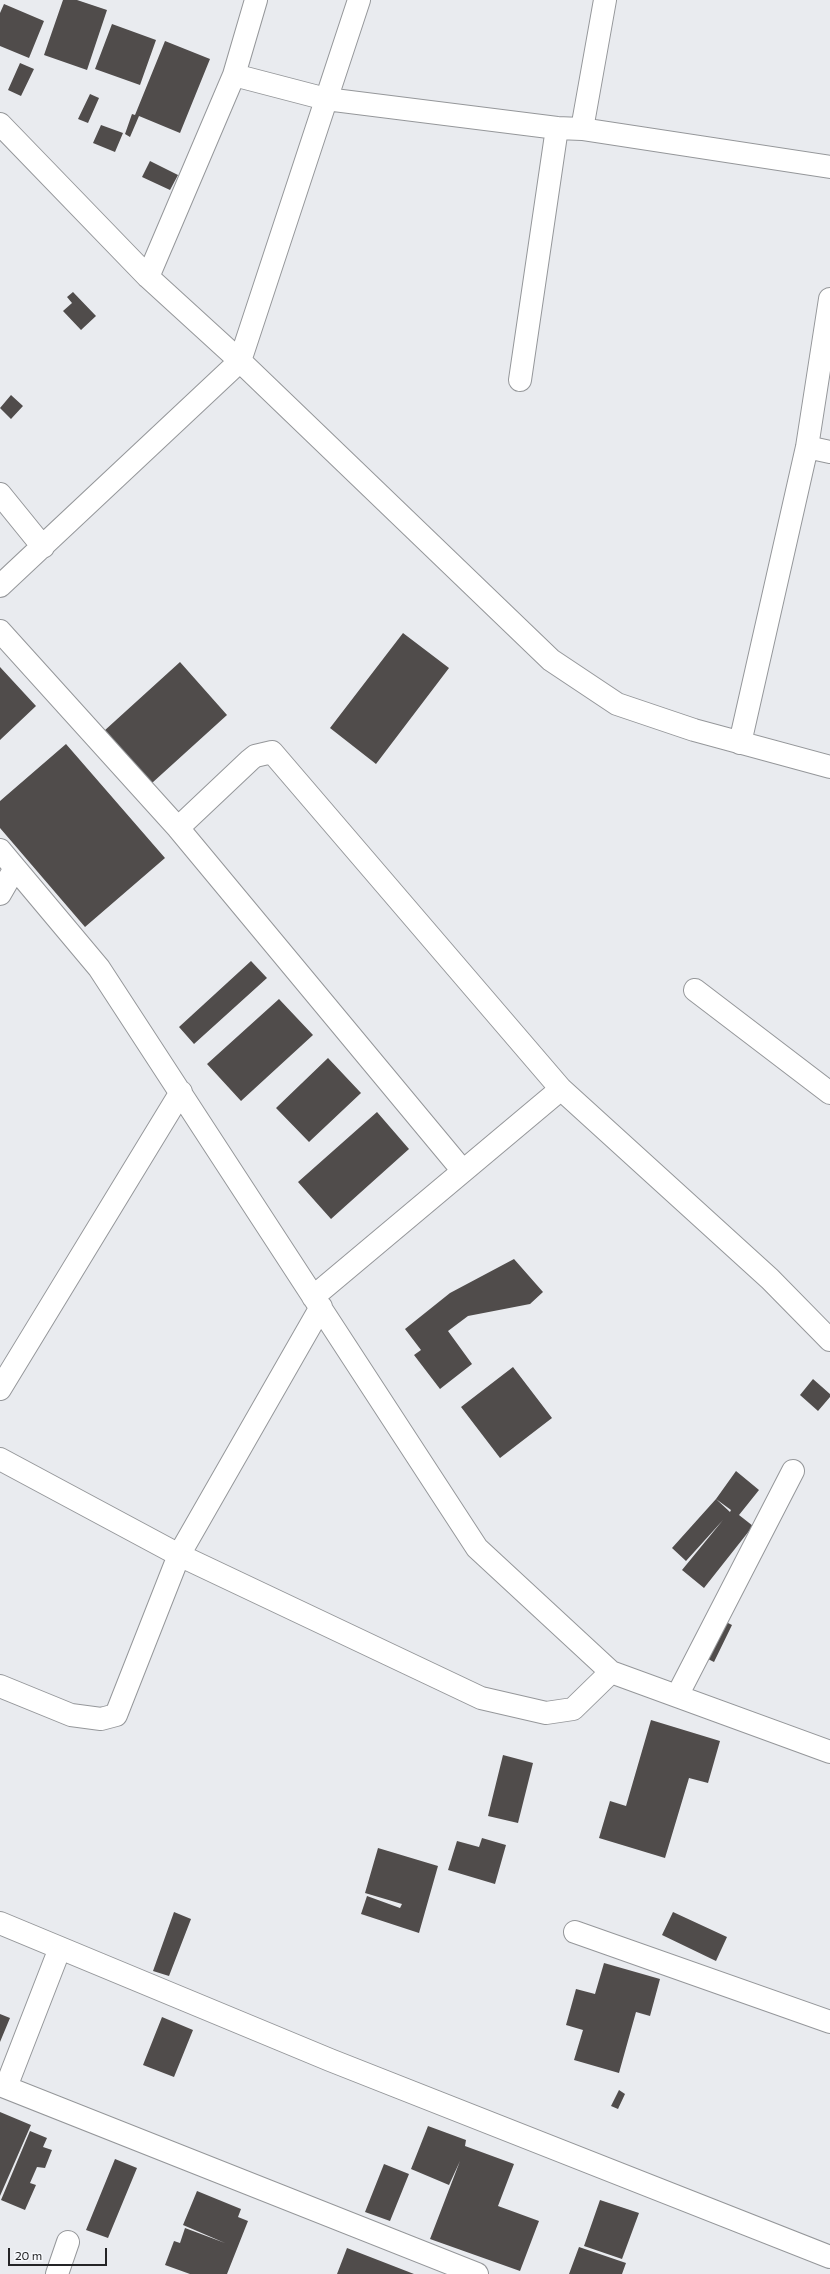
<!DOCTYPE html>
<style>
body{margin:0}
#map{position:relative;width:830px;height:2274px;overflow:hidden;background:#e9ebef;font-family:Commissioner,sans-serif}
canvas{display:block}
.scale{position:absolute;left:8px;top:2248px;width:99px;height:18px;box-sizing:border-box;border:2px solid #242426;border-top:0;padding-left:5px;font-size:12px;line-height:14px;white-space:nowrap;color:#242426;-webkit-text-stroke:3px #f6f8fc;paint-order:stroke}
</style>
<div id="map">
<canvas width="830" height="2274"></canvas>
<div class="scale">20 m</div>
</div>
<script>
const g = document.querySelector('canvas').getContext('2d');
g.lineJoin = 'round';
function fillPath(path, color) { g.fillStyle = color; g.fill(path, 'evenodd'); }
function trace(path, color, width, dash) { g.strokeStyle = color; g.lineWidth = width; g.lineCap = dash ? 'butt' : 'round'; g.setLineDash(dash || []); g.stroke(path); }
const building = new Path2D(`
 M63,0H77L107,10L87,70L44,55Z
 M4,4L44,21L29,58L0,46V13Z
 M112,24L156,40L140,85L95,69Z
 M165,41L210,59L180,133L139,116L130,137L125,134L132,114L135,115Z
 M20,63L34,69L21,96L8,90Z
 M90,94L99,98L88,123L78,119Z
 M101,125L123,133L115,152L93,143Z
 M150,161L178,175L170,190L142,177Z
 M73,292L96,316L81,330L63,311L72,303L67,297Z
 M11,395L23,406L11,419L0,408Z
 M403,633L449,668L376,764L330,728Z
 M180,662L227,715L152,783L104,731Z
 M0,667L36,706L0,740Z
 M66,744L165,858L85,927L0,828V801Z
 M251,961L267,978L194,1044L179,1027Z
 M279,999L313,1035L241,1101L207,1064Z
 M328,1058L361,1093L309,1142L276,1108Z
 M377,1112L409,1149L331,1219L298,1182Z
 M514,1259L543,1292L530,1304L468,1316L448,1331L472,1364L440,1389L414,1355L421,1350L405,1329L450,1293Z
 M513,1367L552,1418L500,1458L461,1407Z
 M813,1379L830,1394V1397L818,1411L800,1395Z
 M736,1471L759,1490L739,1515L753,1526L704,1588L682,1570L723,1520L686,1561L672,1548L716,1499L730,1512L731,1510L716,1499Z
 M718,1618L732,1625L714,1662L700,1655Z
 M651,1720L720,1741L708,1783L689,1778L665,1858L599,1838L610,1801L626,1806Z
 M503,1755L533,1763L518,1823L488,1816Z
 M482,1838L506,1845L495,1884L448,1870L457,1841L479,1847Z
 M378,1848L438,1866L419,1933L361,1914L367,1896L400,1908L402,1904L365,1893Z
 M174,1912L191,1919L169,1976L153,1971Z
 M673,1912L727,1937L716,1961L662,1935Z
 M604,1963L660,1979L650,2016L636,2012L619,2073L574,2060L583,2030L566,2025L576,1989L595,1994Z
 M0,2014L10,2018L0,2042Z
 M162,2017L193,2030L174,2077L143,2065Z
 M619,2090L625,2094L618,2109L611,2106Z
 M0,2112L31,2125L0,2196Z
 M428,2126L466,2140L465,2146L514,2164L498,2206L539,2221L520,2271L430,2239L460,2161L449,2185L411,2169Z
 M30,2131L47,2138L43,2147L52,2150L45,2168L37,2167L30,2183L36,2185L25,2210L1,2200Z
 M115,2159L137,2168L108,2238L86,2230Z
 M384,2164L409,2174L390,2221L365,2212Z
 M197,2191L241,2209L238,2217L248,2221L227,2274H190L165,2265L174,2241L180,2243L185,2228L225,2243L183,2225Z
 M600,2200L639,2213L622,2259L584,2246Z
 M579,2247L626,2263L622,2274H569Z
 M347,2248L414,2274H337Z`);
const street = new Path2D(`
 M234,75L326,99L557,128L582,129L830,167
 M0,124L148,277L240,361L551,660L617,704L694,730L830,767
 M582,129L605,0
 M148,277L234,75L256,0
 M520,380L557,128
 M807,447L830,452
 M0,494L43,547
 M0,586L240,361L359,0
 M0,631L178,828L463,1171
 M740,743L807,447L830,299
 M178,828L250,760L255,756L272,752L561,1089L770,1279L830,1340
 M0,850L99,968L477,1548L611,1672L830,1752
 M0,894L15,868
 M695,990L830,1093
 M313,1297L561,1089
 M0,1389L181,1092
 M0,1459L179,1555L481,1698L546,1713L573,1709L611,1672
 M0,1686L71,1715L101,1719L116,1715L179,1555L321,1307
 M677,1696L793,1471
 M0,1923L330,2060L830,2257
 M575,1932L830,2022
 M0,2085L477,2274
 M6,2087L60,1948
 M57,2274L68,2242`);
fillPath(building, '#504c4b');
trace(street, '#95979a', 24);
trace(street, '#fff', 22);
</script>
